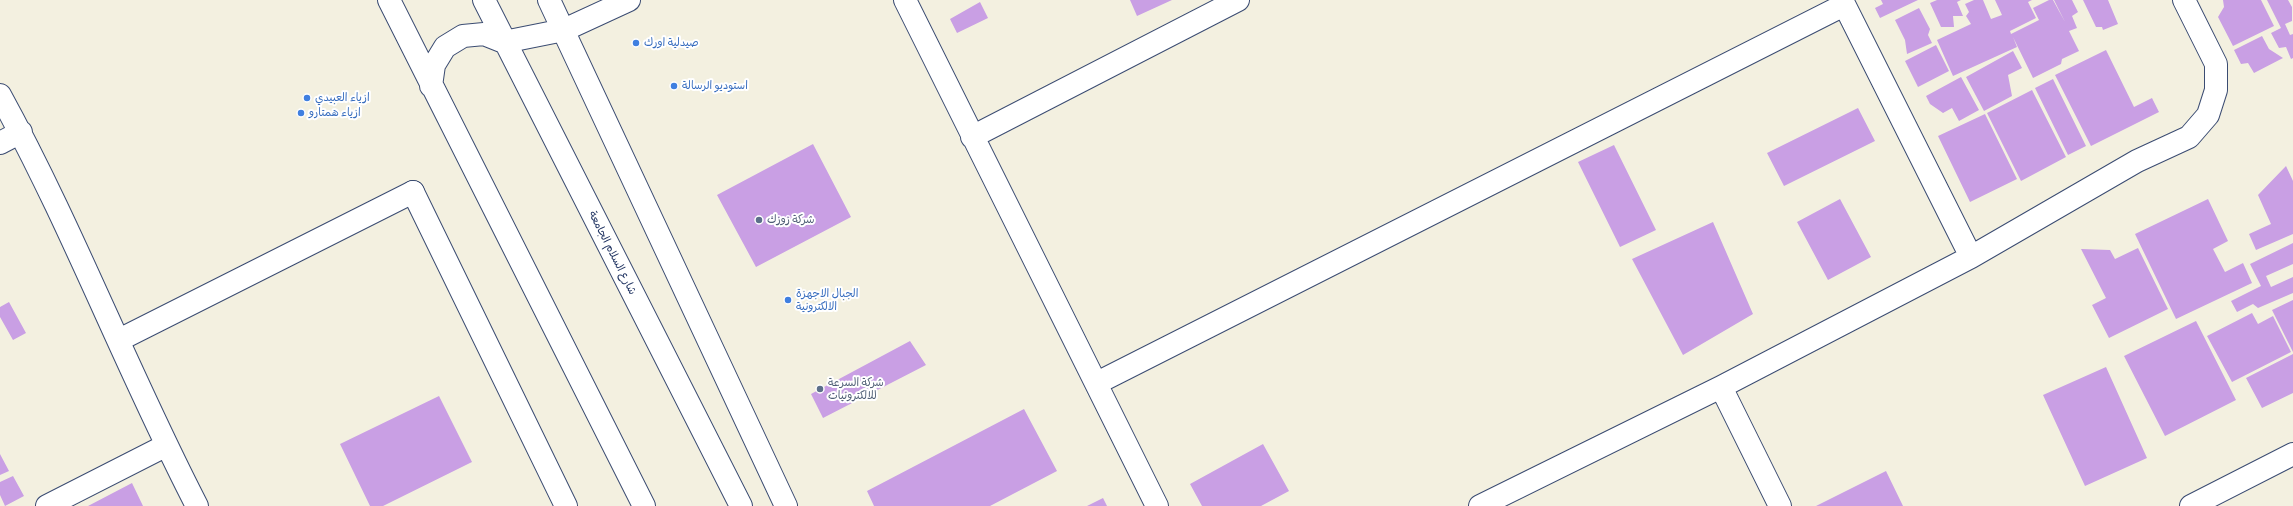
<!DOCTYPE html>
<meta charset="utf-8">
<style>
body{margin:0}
canvas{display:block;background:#f3f0e0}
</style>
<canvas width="2293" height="506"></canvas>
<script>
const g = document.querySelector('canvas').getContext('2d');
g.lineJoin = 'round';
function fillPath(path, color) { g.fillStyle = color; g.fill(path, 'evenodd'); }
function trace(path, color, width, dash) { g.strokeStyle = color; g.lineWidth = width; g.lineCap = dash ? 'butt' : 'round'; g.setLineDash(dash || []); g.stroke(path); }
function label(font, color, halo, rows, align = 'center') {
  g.font = font + ' Pangolin,"Playpen Sans Arabic",sans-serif'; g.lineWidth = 4; g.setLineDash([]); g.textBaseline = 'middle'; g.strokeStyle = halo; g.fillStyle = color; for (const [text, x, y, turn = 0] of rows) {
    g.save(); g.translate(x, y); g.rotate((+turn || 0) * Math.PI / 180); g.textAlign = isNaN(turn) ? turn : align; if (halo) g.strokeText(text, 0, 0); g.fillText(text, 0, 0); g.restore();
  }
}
const building = new Path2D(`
 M1130,0H1172L1137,16Z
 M1881,0H1918L1880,18L1875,8L1883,4Z
 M1937,0H1961L1957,2L1963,16H1953L1954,27H1941L1930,3Z
 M1974,0H1983L1991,19L2002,15L1995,0H2032L2028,2L2036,18L2010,31L2011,34L2039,20L2033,8L2049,0H2053L2065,22L2054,0H2072L2078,12L2072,16L2077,28L2069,31L2079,51L2062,59L2061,64L2033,78L2013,37L2017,47L1953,76L1937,40L1971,24L1966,16L1969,12L1965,4Z
 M2083,0H2108L2118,24L2103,30L2102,27H2096Z
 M2223,0H2261L2274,26L2233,46L2218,17L2224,7Z
 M2267,0H2288L2292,7V21L2285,24L2290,35L2293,34V58L2291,59L2286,47L2279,48L2271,33L2281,28Z
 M980,2L988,18L957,33L950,19Z
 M1919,8L1930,29L1928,35L1932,43L1907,54L1905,40L1895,20Z
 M2262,36L2269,49L2283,58L2254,73L2248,63L2241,64L2234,50Z
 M1936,45L1949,71L1918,87L1905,61Z
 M2106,50L2134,107L2152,98L2159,112L2091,146L2055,75Z
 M2013,51L2022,68L2008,75L2012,96L1984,111L1966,77Z
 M1961,77L1979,110L1959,121L1952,108L1943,113L1930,104L1926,96Z
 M2053,79L2086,146L2068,155L2035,88Z
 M2032,90L2066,157L2021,181L1987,113Z
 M1858,108L1875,141L1784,186L1767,153Z
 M1985,114L2017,179L1970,202L1938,136Z
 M813,144L851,217L756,267L717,195Z
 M1614,145L1656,230L1620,247L1578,162Z
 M2286,166L2293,181V234L2256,250L2249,234L2271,224L2258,195Z
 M1840,199L1871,257L1828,280L1797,222Z
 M2208,199L2228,241L2213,249L2225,272L2243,263L2252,283L2176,319L2135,234Z
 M1713,222L1753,314L1683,355L1632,259Z
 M2293,243V264L2266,276L2271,287L2293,277V293L2258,308L2253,304L2237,312L2231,301L2261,286L2250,264Z
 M2138,248L2168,309L2109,338L2092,305L2106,298L2081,249L2110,250L2115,259Z
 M2293,300V352L2272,310Z
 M9,302L26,333L13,340L0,317V307Z
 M2252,313L2258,324L2273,316L2291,352L2232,382L2207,336Z
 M2196,321L2236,400L2165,436L2124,356Z
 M910,341L926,365L823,418L811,394Z
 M2293,354V393L2262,408L2246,378Z
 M2106,367L2147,458L2085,486L2043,395Z
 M439,396L472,462L383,506H370L340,444Z
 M1024,409L1057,471L990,506H874L867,491Z
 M1263,444L1289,491L1261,506H1202L1190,484Z
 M0,454L9,471L0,475Z
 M1886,471L1903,506H1816Z
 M13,476L24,496L5,506L0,495V482Z
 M132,483L143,506H88Z
 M1103,498L1107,506H1087Z`);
const minor = new Path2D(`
 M905,0L1157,506
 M1842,0L1971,257
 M564,30L629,0
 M0,95C73,228 127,371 197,506
 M972,137L1238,0
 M0,143L21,132
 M119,340L413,192
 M1097,383L1844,5
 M1721,387L1780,506
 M47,506L165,446
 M1480,506L1721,387L1971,257L2137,161L2189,137L2208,115L2216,90V64L2184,0`);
const tertiary = new Path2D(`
 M549,0L786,506
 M413,192L566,506
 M2191,506L2293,454`);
const secondary = new Path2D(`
 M389,0L644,506
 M484,0L741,506
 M431,86L434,65L445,47L463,36L484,34L504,42L564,30`);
const markers = [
 [636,43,4,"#3f7fe0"],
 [674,86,4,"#3f7fe0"],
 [307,98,4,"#3f7fe0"],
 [301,113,4,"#3f7fe0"],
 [759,220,4,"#5c6f8a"],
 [788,300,4,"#3f7fe0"],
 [820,389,4,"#5c6f8a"]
];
const shopNames = [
 ["صيدلية اورك",644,43],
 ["استوديو الرسالة",682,86],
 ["ازياء العبيدي",315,98],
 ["ازياء همتارو",309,113],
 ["الجبال الاجهزة",796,294],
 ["الالكترونية",796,307]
];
const serviceNames = [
 ["شركة زوزك",767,220],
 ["شركة السرعة",828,383],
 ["للالكترونيات",828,396]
];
const streetNames = [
 ["شارع السلام الجامعة",612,253,63]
];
fillPath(building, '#c99fe4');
trace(minor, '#3b4c72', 24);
trace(tertiary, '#3b4c72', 24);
trace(secondary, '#3b4c72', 24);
trace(minor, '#fff', 22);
trace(tertiary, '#fff', 22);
trace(secondary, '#fff', 22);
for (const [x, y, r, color] of markers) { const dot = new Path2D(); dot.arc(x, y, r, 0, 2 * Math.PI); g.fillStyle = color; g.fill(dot); trace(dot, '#fff', 1.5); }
label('11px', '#366cbe', '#fff', shopNames, 'left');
label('11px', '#4e5e75', '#fff', serviceNames, 'left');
label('11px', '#1b2f5e', '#fff', streetNames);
</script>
